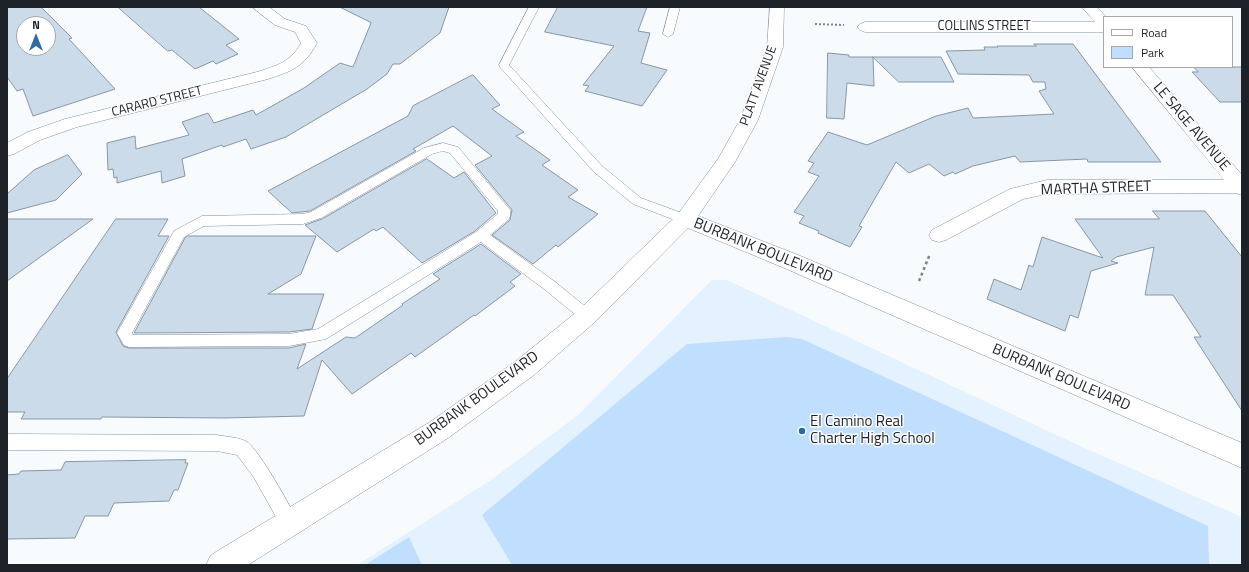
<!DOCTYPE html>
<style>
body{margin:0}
#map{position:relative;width:1249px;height:572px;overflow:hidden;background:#f8fbfe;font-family:"Titillium Web",sans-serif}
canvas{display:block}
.frame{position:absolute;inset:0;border:8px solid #1d2228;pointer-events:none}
.legend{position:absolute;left:1103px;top:16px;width:130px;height:52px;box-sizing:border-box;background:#fff;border:1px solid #a5a7a9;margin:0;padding:5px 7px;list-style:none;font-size:12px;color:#1d2228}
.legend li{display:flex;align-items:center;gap:8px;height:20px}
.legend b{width:20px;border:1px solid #a5a7a9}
.north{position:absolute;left:16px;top:16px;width:40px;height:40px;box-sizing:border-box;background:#fff;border:1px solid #a5a7a9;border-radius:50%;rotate:0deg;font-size:11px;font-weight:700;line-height:16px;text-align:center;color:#1d2228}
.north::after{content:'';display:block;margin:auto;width:14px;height:18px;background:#2e6ba3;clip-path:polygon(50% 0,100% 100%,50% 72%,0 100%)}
</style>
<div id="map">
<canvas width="1249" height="572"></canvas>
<div class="frame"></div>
<ul class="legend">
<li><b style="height:5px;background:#fff"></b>Road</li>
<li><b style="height:11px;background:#c0dfff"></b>Park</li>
</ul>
<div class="north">N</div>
</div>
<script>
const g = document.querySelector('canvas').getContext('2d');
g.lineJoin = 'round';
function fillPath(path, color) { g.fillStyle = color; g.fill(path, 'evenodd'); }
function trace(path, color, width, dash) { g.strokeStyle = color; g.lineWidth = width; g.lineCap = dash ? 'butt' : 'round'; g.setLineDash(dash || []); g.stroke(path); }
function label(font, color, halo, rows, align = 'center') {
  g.font = font + ' "Titillium Web",sans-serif'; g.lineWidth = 3; g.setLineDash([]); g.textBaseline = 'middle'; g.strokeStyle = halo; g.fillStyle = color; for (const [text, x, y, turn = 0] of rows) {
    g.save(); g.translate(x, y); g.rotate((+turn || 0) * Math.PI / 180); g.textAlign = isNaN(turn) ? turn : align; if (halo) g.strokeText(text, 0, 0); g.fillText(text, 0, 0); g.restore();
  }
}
const built = new Path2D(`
 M712,280H727L1080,446L1242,517V565H357L491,480L578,415Z`);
const green = new Path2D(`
 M787,337L802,339L1208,526L1209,565H512L482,515L687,344Z
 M409,537L422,565H365Z`);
const building = new Path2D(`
 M7,7H41L72,38L69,39L115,89L33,116L23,89L17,91L7,77ZM24,24H48V48H24Z
 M118,7H199L239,39L226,45L238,54L216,64L213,61L195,69L172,50L168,51Z
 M340,7H449L440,33L400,64H393L387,74L367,89L286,137L251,149L246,139L223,147L222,145L182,159L185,176L162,183L161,171L117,183V177L114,178L113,169L108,170L107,143L135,136L136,149L189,135L182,122L208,113L214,123L253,110L256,115L304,88L340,63L353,67L371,23Z
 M558,7H647L638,31L650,33L641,63L667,70L642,106L585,91L589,86L583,85L614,46L545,32Z
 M1034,44H1073L1161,162H1088L1087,159L1020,162L1015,156L973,166L955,174L953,172L944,176L929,164L909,173L896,162L859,226L862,227L850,247L818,233L819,231L799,223L804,216L794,212L819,176L808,172L814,163L808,161L828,132L867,145L936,116L968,108L973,118L1054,114L1039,91L1046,89L1045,82H1033L1029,75L958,74L946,51L985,50L984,47H998L997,46H1036Z
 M828,53L849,55V57H873L874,86L847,83L844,119L827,118Z
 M873,57H941L954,82H899Z
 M1194,67H1242V102H1220L1192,72H1198Z
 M473,75L500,105L492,109L524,132L516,136L550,160L542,165L578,190L568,197L598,214L558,247L556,245L533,264L492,235L510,220L512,210L475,165L492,156L453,126L413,149L416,151L310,211L292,213L268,191L408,116L413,106Z
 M68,155L82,174L56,200L7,213V194L34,170Z
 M427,159L454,178L464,172L496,213L475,231L422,263L383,227L376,231L374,229L337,252L305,225L322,219Z
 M1153,211H1205L1242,257V411L1194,337H1201L1173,295H1145L1154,247L1116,257L1111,261L1118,263L1091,271L1078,318L1070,315L1065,331L987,299L994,279L1021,290L1029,265L1033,267L1042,237L1103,258L1075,219H1159Z
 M7,219H93L7,281Z
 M116,219H168L158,236H169L116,332L123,346L129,348H289L306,344L297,369L346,337L355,338L403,305L402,304L440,279L433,274L481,244L521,274L510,282L515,286L475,316L474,315L415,357L411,353L352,394L322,360L304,416L225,418L102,417L101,419H21L25,412H7V379Z
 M188,236H316L301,274L268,294H324L312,329L289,332L134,333L185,238Z
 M186,460L185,463H188L178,490H174L169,501L114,503L108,516H85L75,538L7,539V475L19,474L21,471L61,470L65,462Z`);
const pathFar1 = new Path2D(`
 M815,24L844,25`);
const path = new Path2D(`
 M919,281L930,254`);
const lane = new Path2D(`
 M529,7H539L509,65L602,166L641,198L690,216L691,219L690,222L685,224L680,222L633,204L594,172L500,67L499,65Z
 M670,7H680L673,34L668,37L663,34Z
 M443,143L458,147L510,210V216L509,219L490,235L554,281L592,312L594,316L592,320L587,322L582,320L544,289L481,242L326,339L289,346L129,347L124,345L117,333L174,231L202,216L303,214L311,212L424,148ZM443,151L450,153L498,211V214L476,232L318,329L289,334L133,335L132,333L184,237L204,226L303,224L321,218L432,154Z
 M7,434L217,435C226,437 239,437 247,442C259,450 292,508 298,523L295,529L289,532L283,529L253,476L237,455L217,451L7,450Z`);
const street = new Path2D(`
 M252,7H269L285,19L306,26L317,43C304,67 292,71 268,79L77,127L40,140L14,154L7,156V143L28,132L65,119L257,72C276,66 291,62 301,43L295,32L275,25Z
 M1082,7H1097L1106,17H1104V32H865L860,30L857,27L860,24L865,22H1095Z
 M1132,67H1149L1242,175V195L1235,193L1047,194L1023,199L946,240L939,242L932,240L929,235L932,230L1010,189L1047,180H1224Z`);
const secondary = new Path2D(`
 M770,7H784L783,47L758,120L735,162L698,216L798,255L1242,443V468L782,267L688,228L595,322L534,375L448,438L248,565H206L211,555L430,422L516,361L579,310L678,214L718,159L740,120L767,47Z`);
const markers = [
 [802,431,4,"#2e6ba3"]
];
const farStreetnames = [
 ["COLLINS STREET",984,27],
 ["PLATT AVENUE",759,86,-70],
 ["CARARD STREET",157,102,-14]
];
const streetNames = [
 ["LE SAGE AVENUE",1191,127,50],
 ["MARTHA STREET",1096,189,-2],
 ["BURBANK BOULEVARD",763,251,22],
 ["BURBANK BOULEVARD",1061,378,23],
 ["BURBANK BOULEVARD",477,399,-36]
];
const poiNames = [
 ["El Camino Real",810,422],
 ["Charter High School",810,439]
];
fillPath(built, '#e4f1fe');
fillPath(green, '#c0dfff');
fillPath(building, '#ccdbea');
trace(building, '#8896a4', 1);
trace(lane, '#82909e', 1);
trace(street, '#82909e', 1);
trace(secondary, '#82909e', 1);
trace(pathFar1, '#808489', 2, [2, 2]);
trace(path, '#808489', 2.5, [3, 3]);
fillPath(lane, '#fff');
fillPath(street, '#fff');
fillPath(secondary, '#fff');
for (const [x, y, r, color] of markers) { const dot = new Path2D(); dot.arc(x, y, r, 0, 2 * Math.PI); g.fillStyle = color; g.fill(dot); trace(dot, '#fff', 1.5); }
label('13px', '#1d2228', '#fff', farStreetnames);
label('15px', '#1d2228', '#fff', streetNames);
label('15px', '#1d2228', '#fff', poiNames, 'left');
</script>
